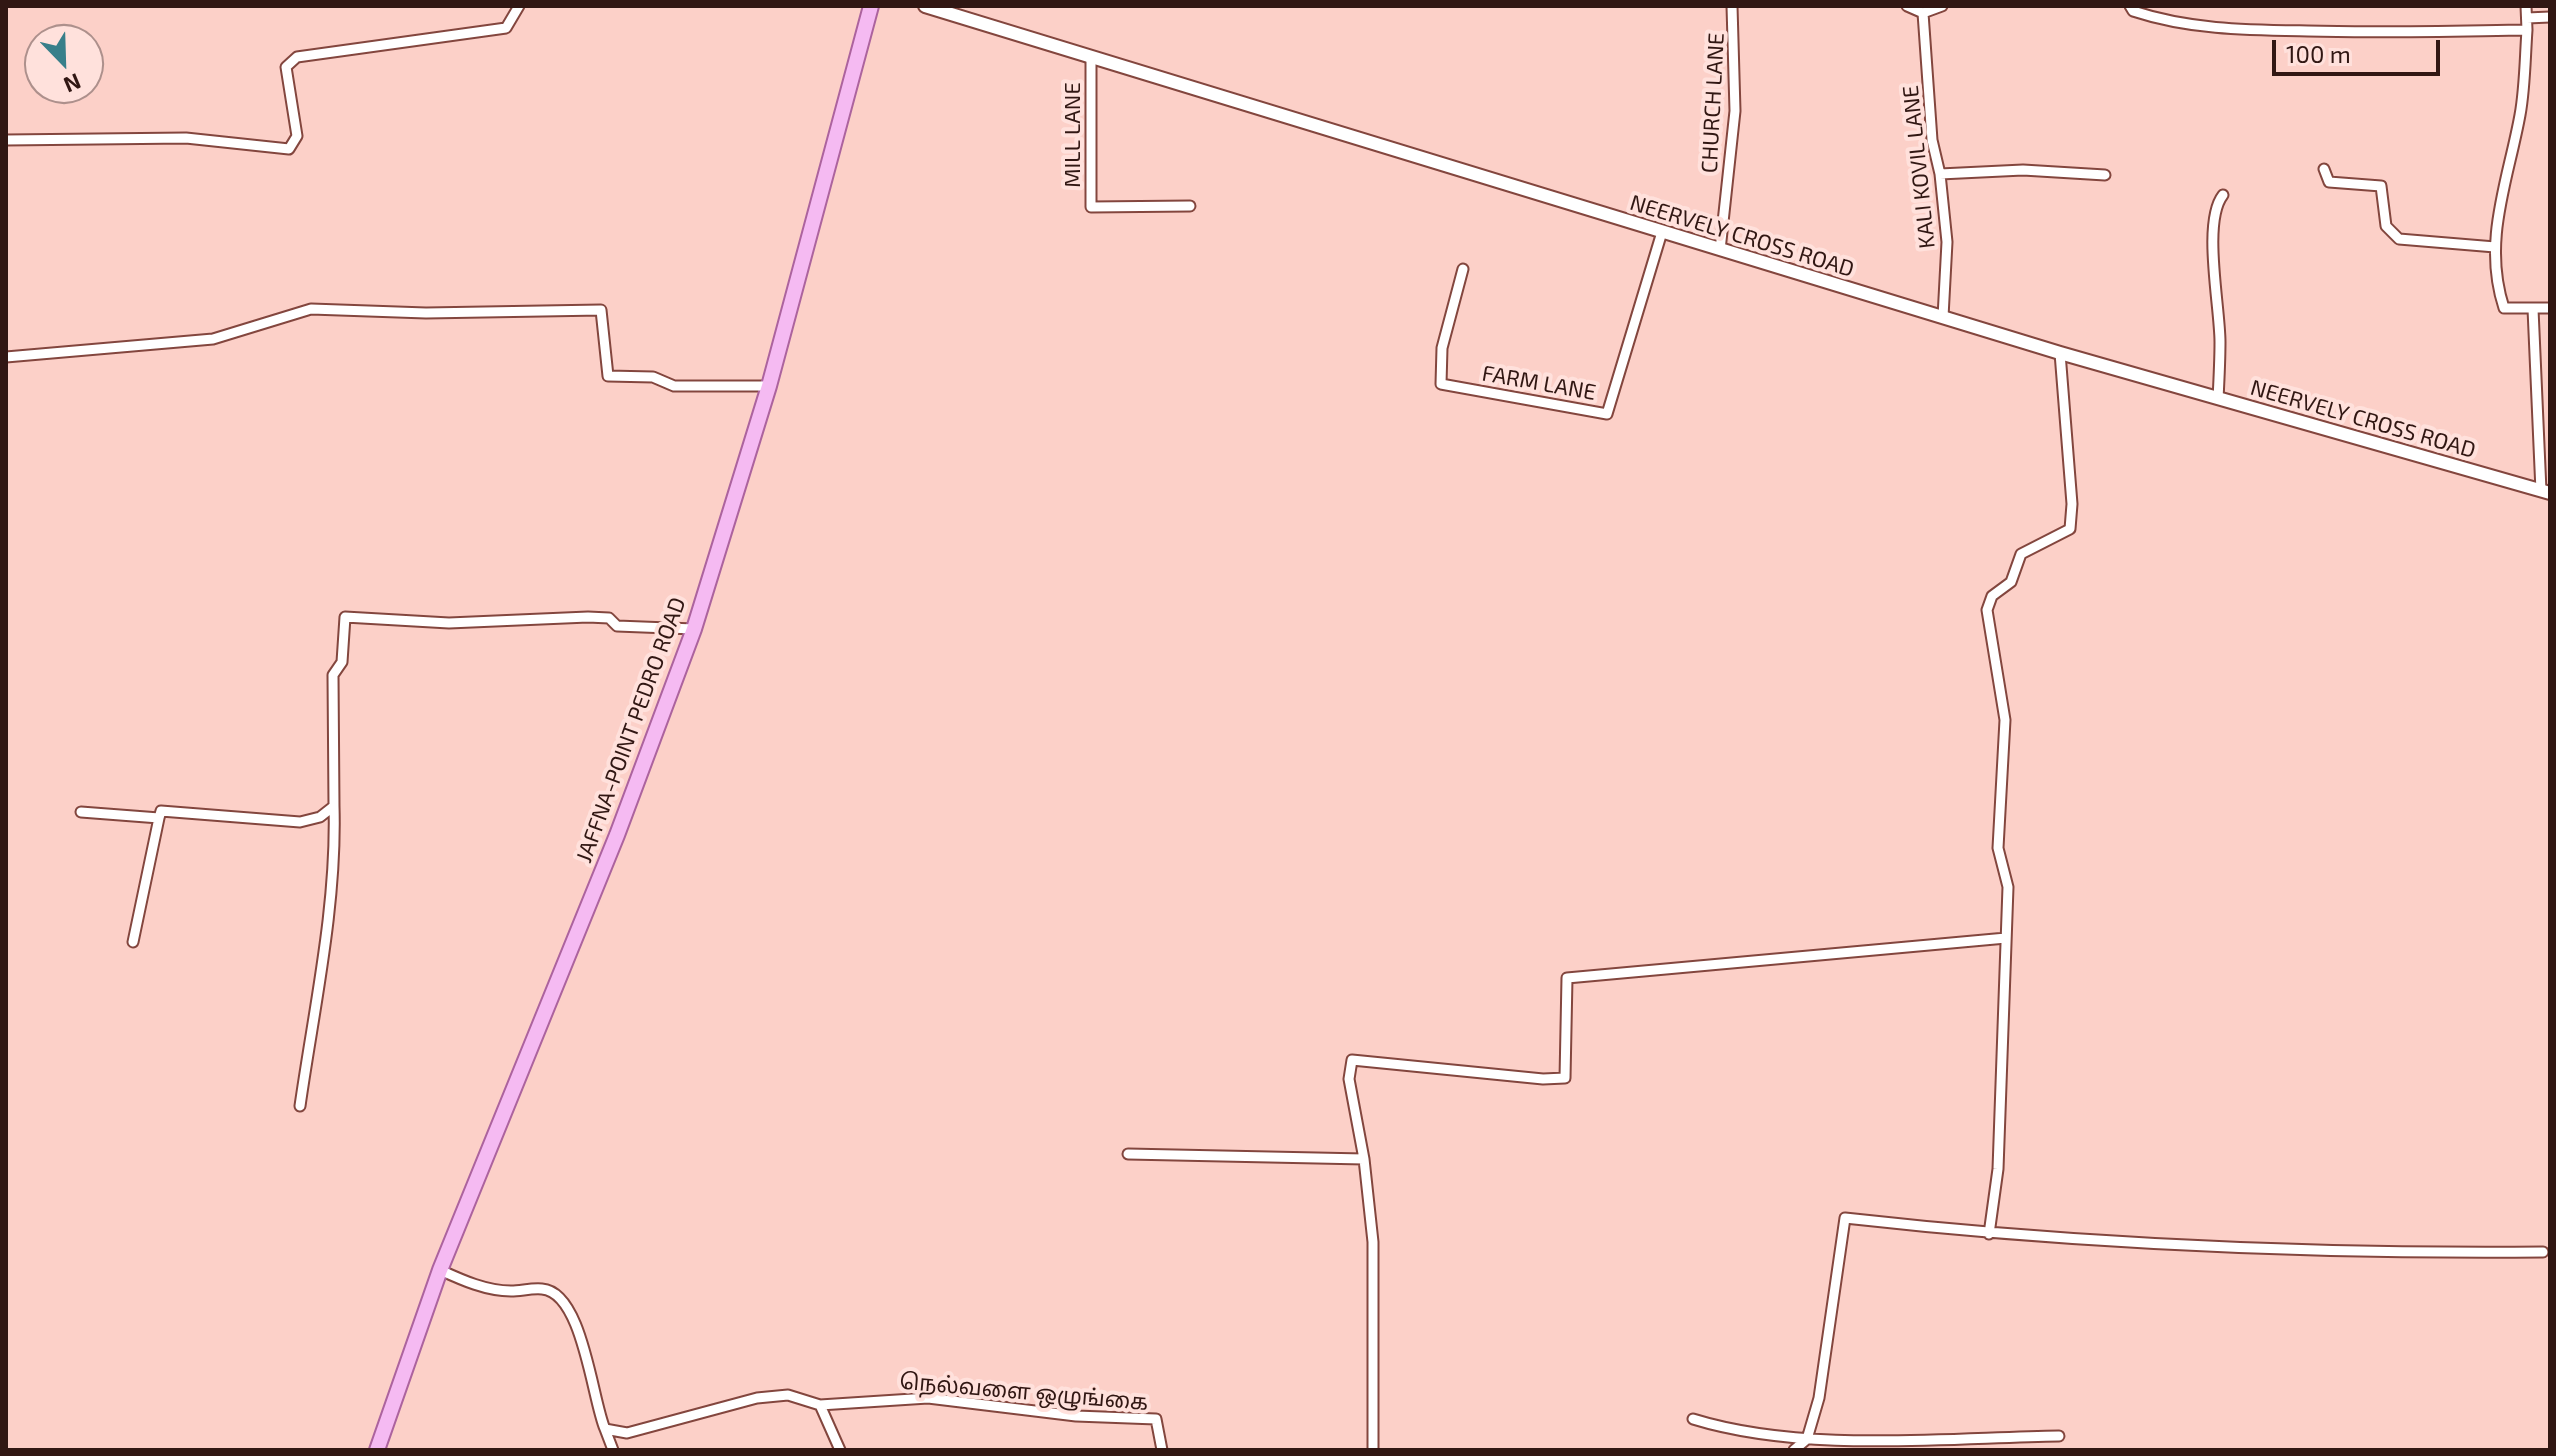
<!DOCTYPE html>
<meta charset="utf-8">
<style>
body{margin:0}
#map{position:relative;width:2556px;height:1456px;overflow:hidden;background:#fcd0c8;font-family:"Exo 2",sans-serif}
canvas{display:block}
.frame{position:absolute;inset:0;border:8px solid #311713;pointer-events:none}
.north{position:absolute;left:24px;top:24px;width:80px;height:80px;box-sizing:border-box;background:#ffe1dc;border:2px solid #ad908c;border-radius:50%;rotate:157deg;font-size:22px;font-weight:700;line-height:32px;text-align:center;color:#311713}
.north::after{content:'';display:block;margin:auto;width:28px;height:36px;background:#387f8a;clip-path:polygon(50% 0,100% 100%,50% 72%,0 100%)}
.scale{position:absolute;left:2272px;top:40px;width:168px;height:36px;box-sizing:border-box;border:4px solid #311713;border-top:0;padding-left:10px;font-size:24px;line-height:28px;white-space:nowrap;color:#311713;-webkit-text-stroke:6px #ffe1dc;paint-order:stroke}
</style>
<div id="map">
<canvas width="2556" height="1456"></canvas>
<div class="frame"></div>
<div class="north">N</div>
<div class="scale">100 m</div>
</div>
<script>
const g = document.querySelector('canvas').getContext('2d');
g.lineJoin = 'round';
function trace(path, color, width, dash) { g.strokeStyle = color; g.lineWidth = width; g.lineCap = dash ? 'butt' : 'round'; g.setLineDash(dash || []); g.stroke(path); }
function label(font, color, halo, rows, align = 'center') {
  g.font = font + ' "Exo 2","Noto Sans Tamil",sans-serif'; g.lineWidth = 8; g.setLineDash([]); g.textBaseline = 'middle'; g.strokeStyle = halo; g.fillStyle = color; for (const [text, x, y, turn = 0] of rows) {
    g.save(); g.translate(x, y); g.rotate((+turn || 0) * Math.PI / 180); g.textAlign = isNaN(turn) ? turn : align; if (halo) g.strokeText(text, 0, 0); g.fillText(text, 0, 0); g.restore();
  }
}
const minor = new Path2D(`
 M1907,6L1923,13L1942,6
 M2130,6L2133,11C2191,30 2248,30 2308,31C2381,33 2454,31 2527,30C2525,58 2525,88 2520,115C2508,181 2482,241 2504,308H2550
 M2526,6L2527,30
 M1923,13L1932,140L1940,174L1947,242L1943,317
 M2527,18L2550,17
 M1091,60V207L1190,206
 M6,140L186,138L289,149L297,136L286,67L297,57L506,28L519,6
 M2324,169L2329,182L2381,186L2386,226L2399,239L2495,247
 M1940,174L2023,170L2105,175
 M1720,250L1735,111L1732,6
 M1463,269L1442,348L1441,384L1607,414L1662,232
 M2533,309L2541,491
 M6,357L213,339L311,309L426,313L601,310L608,376L653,377L674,386H769
 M2218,399C2219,380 2220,361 2220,342C2220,306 2202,222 2223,195
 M81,812L159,818L161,811L300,822L320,817L334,806L333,675L342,662L345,617L449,623L588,617L609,618L617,626L694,629
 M133,942L159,818
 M300,1106C314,1008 337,906 334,806
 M1128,1154L1364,1159
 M1989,1234L1998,1169L2008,887L1998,848L2005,720L1987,610L1992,596L2011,582L2021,554L2070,529L2072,504L2060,353
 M440,1270C462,1280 486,1291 511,1291C521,1291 531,1288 542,1289C583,1292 592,1399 605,1429L627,1433L757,1398L788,1395L820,1405L928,1398L1076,1416L1156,1419L1162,1450
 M820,1405L840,1450
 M1693,1419C1803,1453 1943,1438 2059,1436
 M605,1429L613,1450
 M1373,1450V1242L1364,1159L1349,1079L1352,1060L1543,1079L1565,1078L1567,978L2006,938
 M1794,1450L1807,1439L1819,1398L1845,1218C2076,1244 2310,1254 2543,1252`);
const tertiary = new Path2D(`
 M925,6L2060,353L2550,493`);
const primary = new Path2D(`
 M377,1450L440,1270L617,835L694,629L769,386L871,6`);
const streetNames = [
 ["CHURCH LANE",1713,103,-87],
 ["MILL LANE",1073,135,-90],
 ["KALI KOVIL LANE",1919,167,-96],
 ["NEERVELY CROSS ROAD",1742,236,17],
 ["FARM LANE",1539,383,10],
 ["NEERVELY CROSS ROAD",2363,419,16],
 ["JAFFNA-POINT PEDRO ROAD",631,730,-70],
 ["நெல்வளை ஒழுங்கை",1024,1392,5]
];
trace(minor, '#83463e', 13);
trace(tertiary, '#83463e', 16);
trace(primary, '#ac639e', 18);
trace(minor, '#fff', 9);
trace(tertiary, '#fff', 12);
trace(primary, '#f5baf2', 14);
label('22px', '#311713', '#ffe1dc', streetNames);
</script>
